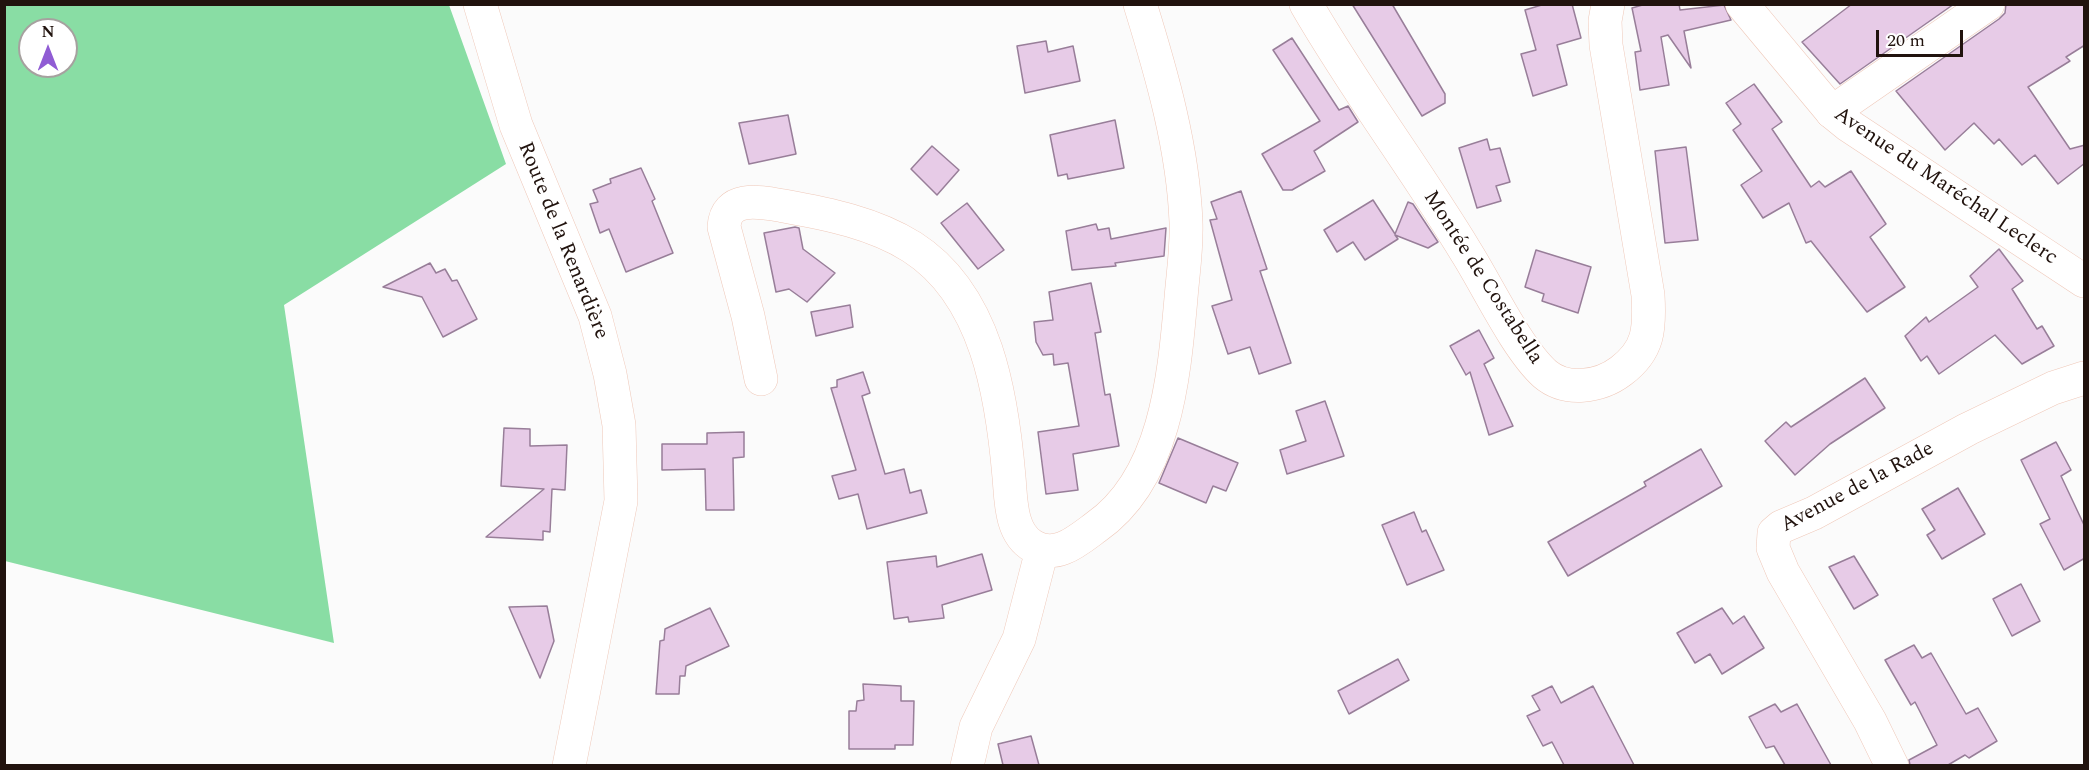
<!DOCTYPE html>
<meta charset="utf-8">
<style>
body{margin:0}
#map{position:relative;width:2089px;height:770px;overflow:hidden;background:#fbfbfb;font-family:Spectral,serif}
canvas{display:block}
.frame{position:absolute;inset:0;border:6px solid #21130e;pointer-events:none}
.north{position:absolute;left:18px;top:18px;width:60px;height:60px;box-sizing:border-box;background:#fff;border:2px solid #a6a19f;border-radius:50%;rotate:0deg;font-size:16px;font-weight:700;line-height:24px;text-align:center;color:#21130e}
.north::after{content:'';display:block;margin:auto;width:21px;height:27px;background:#905cd4;clip-path:polygon(50% 0,100% 100%,50% 72%,0 100%)}
.scale{position:absolute;left:1876px;top:30px;width:87px;height:27px;box-sizing:border-box;border:3px solid #21130e;border-top:0;padding-left:8px;font-size:18px;line-height:21px;white-space:nowrap;color:#21130e;-webkit-text-stroke:4px #fff;paint-order:stroke}
</style>
<div id="map">
<canvas width="2089" height="770"></canvas>
<div class="frame"></div>
<div class="north">N</div>
<div class="scale">20 m</div>
</div>
<script>
const g = document.querySelector('canvas').getContext('2d');
g.lineJoin = 'round';
function fillPath(path, color) { g.fillStyle = color; g.fill(path, 'evenodd'); }
function trace(path, color, width, dash) { g.strokeStyle = color; g.lineWidth = width; g.lineCap = dash ? 'butt' : 'round'; g.setLineDash(dash || []); g.stroke(path); }
function label(font, color, halo, rows, align = 'center') {
  g.font = font + ' Spectral,serif'; g.lineWidth = 4.5; g.setLineDash([]); g.textBaseline = 'middle'; g.strokeStyle = halo; g.fillStyle = color; for (const [text, x, y, turn = 0] of rows) {
    g.save(); g.translate(x, y); g.rotate((+turn || 0) * Math.PI / 180); g.textAlign = isNaN(turn) ? turn : align; if (halo) g.strokeText(text, 0, 0); g.fillText(text, 0, 0); g.restore();
  }
}
const forest = new Path2D(`
 M5,4L449,5L506,164L284,305L334,643L5,561ZM30,30H66V66H30Z`);
const building = new Path2D(`
 M1352,4H1392L1445,94V103L1422,116Z
 M1545,4H1572L1581,38L1557,45L1567,85L1533,96L1521,54L1536,50L1525,10Z
 M1646,4H1679L1680,10L1724,5L1731,20L1684,31L1691,68L1668,35L1661,37L1669,85L1640,90L1635,52L1641,51L1632,8Z
 M1852,4H1954L1840,84L1802,42Z
 M2006,4H2085V45L2066,57L2070,61L2028,87L2070,149L2085,145V163L2058,184L2035,155L2022,165L1999,139L1994,144L1974,123L1945,150L1896,91L1999,19L2005,13Z
 M1292,38L1339,110L1348,106L1358,122L1314,151L1325,171L1292,190H1283L1262,154L1320,121L1273,50Z
 M1046,41L1048,52L1073,46L1080,81L1025,93L1017,46Z
 M1754,84L1782,122L1772,129L1811,187L1819,181L1825,187L1851,171L1886,224L1870,237L1905,287L1867,312L1811,241L1806,243L1789,203L1763,218L1741,185L1762,171L1733,130L1741,124L1726,103Z
 M788,115L796,154L749,164L739,123Z
 M1115,120L1124,168L1068,179L1067,174L1058,176L1050,135Z
 M1487,139L1490,150L1500,148L1510,182L1496,186L1501,201L1477,208L1459,148Z
 M932,146L959,170L937,195L911,169Z
 M1686,147L1698,240L1665,243L1655,151Z
 M641,168L655,199L652,201L673,253L626,272L609,229L600,233L590,204L598,202L593,190L611,183L610,179Z
 M1241,191L1267,269L1260,271L1291,363L1259,374L1250,347L1228,354L1212,306L1232,300L1210,220L1217,219L1211,202Z
 M1373,200L1395,234L1408,202L1413,204L1438,242L1428,248L1395,235L1398,239L1365,260L1353,242L1337,252L1324,230Z
 M967,203L1004,250L978,269L941,223Z
 M1096,224L1098,230L1109,228L1111,239L1166,228L1164,256L1115,263L1116,266L1072,270L1066,231Z
 M795,227L799,228L803,249L835,273L807,302L789,289L776,292L764,233Z
 M1999,249L2023,281L2012,289L2037,329L2042,326L2054,346L2022,364L1995,335L1939,374L1927,356L1921,361L1905,336L1926,317L1929,322L1978,287L1970,276Z
 M1536,250L1591,267L1578,313L1542,301L1544,294L1525,287Z
 M430,263L436,273L445,269L452,281L457,280L477,319L443,337L422,297L383,287Z
 M1091,283L1101,332L1095,333L1105,395L1110,394L1119,446L1073,454L1078,490L1046,494L1038,432L1079,426L1068,363L1054,365L1053,354L1043,355L1036,342L1034,322L1053,320L1049,292Z
 M850,305L853,327L816,336L811,312Z
 M1479,330L1494,358L1484,364L1513,426L1489,435L1470,372L1466,375L1450,346Z
 M863,372L870,393L862,396L885,474L904,469L910,493L921,490L927,513L867,529L858,494L839,499L832,476L856,470L831,388L837,387V380Z
 M1865,378L1885,408L1830,444L1795,475L1765,441L1786,422L1791,427Z
 M1325,401L1344,456L1287,474L1280,450L1306,441L1296,411Z
 M504,428L530,429V446L567,445L565,490L552,489L550,532L543,531V540L486,537L544,489L501,486Z
 M744,432V457L733,458L734,510H706L705,469L662,470V444H707V433Z
 M1178,438L1238,463L1226,491L1213,486L1206,503L1159,483Z
 M2056,442L2071,470L2061,476L2085,527V558L2064,570L2040,524L2050,519L2021,460Z
 M1701,449L1722,486L1568,576L1548,542L1646,486L1644,482Z
 M1958,488L1985,534L1942,559L1927,535L1935,530L1922,509Z
 M1414,512L1422,532L1426,530L1444,570L1407,585L1382,525Z
 M982,554L992,590L942,605L944,618L909,622L908,617L894,619L887,562L936,556L937,567Z
 M1854,556L1878,595L1854,609L1829,567Z
 M2021,584L2040,621L2012,636L1993,599Z
 M547,606L554,641L540,678L509,607Z
 M710,608L729,646L686,666L685,676H680L679,694H656L660,641L664,640L665,629Z
 M1722,608L1733,624L1744,616L1764,648L1722,674L1710,654L1695,663L1677,633Z
 M1914,645L1922,658L1931,653L1966,714L1978,708L1997,741L1969,758L1965,755L1948,765H1910L1909,760L1937,745L1915,702L1911,705L1885,660Z
 M1398,659L1409,680L1349,714L1338,691Z
 M863,684L901,686V701H914L913,745H895V749H849V711H856L857,701L864,700Z
 M1552,686L1561,703L1593,686L1634,765H1564L1552,742L1543,746L1527,716L1540,710L1532,696Z
 M1775,704L1781,712L1797,704L1831,765H1785L1774,746L1766,748L1749,717Z
 M1031,736L1039,765H1003L998,744Z`);
const minor = new Path2D(`
 M480,4L516,125L595,316L610,374L619,425L621,501L569,766
 M1306,4C1355,89 1415,168 1466,252C1487,285 1517,349 1545,374C1566,392 1600,387 1621,371C1649,350 1650,329 1648,295L1606,45L1605,21L1608,4
 M1832,112L1988,4
 M761,379L748,316L724,227C726,194 761,202 784,206C828,214 874,223 912,247C987,295 1002,396 1009,477C1011,499 1010,533 1033,546C1056,560 1077,541 1096,527C1166,478 1174,377 1181,298C1183,273 1187,248 1186,222C1183,148 1162,75 1140,4
 M967,766L976,727L1019,639L1042,550
 M1892,766L1870,721L1783,572L1773,548L1774,533L1781,527L1814,513L1968,429L2053,388L2084,378`);
const major = new Path2D(`
 M1742,4L1832,112L1848,125L2084,281`);
const streetNames = [
 ["Avenue du Maréchal Leclerc",1945,187,34],
 ["Route de la Renardière",562,241,68],
 ["Montée de Costabella",1482,278,57],
 ["Avenue de la Rade",1858,488,-28]
];
fillPath(forest, '#89dda4');
fillPath(building, '#e7cbe7');
trace(building, '#987e99', 1.5);
trace(minor, '#efc8b9', 34);
trace(major, '#efc8b9', 34);
trace(minor, '#fff', 33);
trace(major, '#fff', 33);
label('21px', '#21130e', '#fff', streetNames);
</script>
